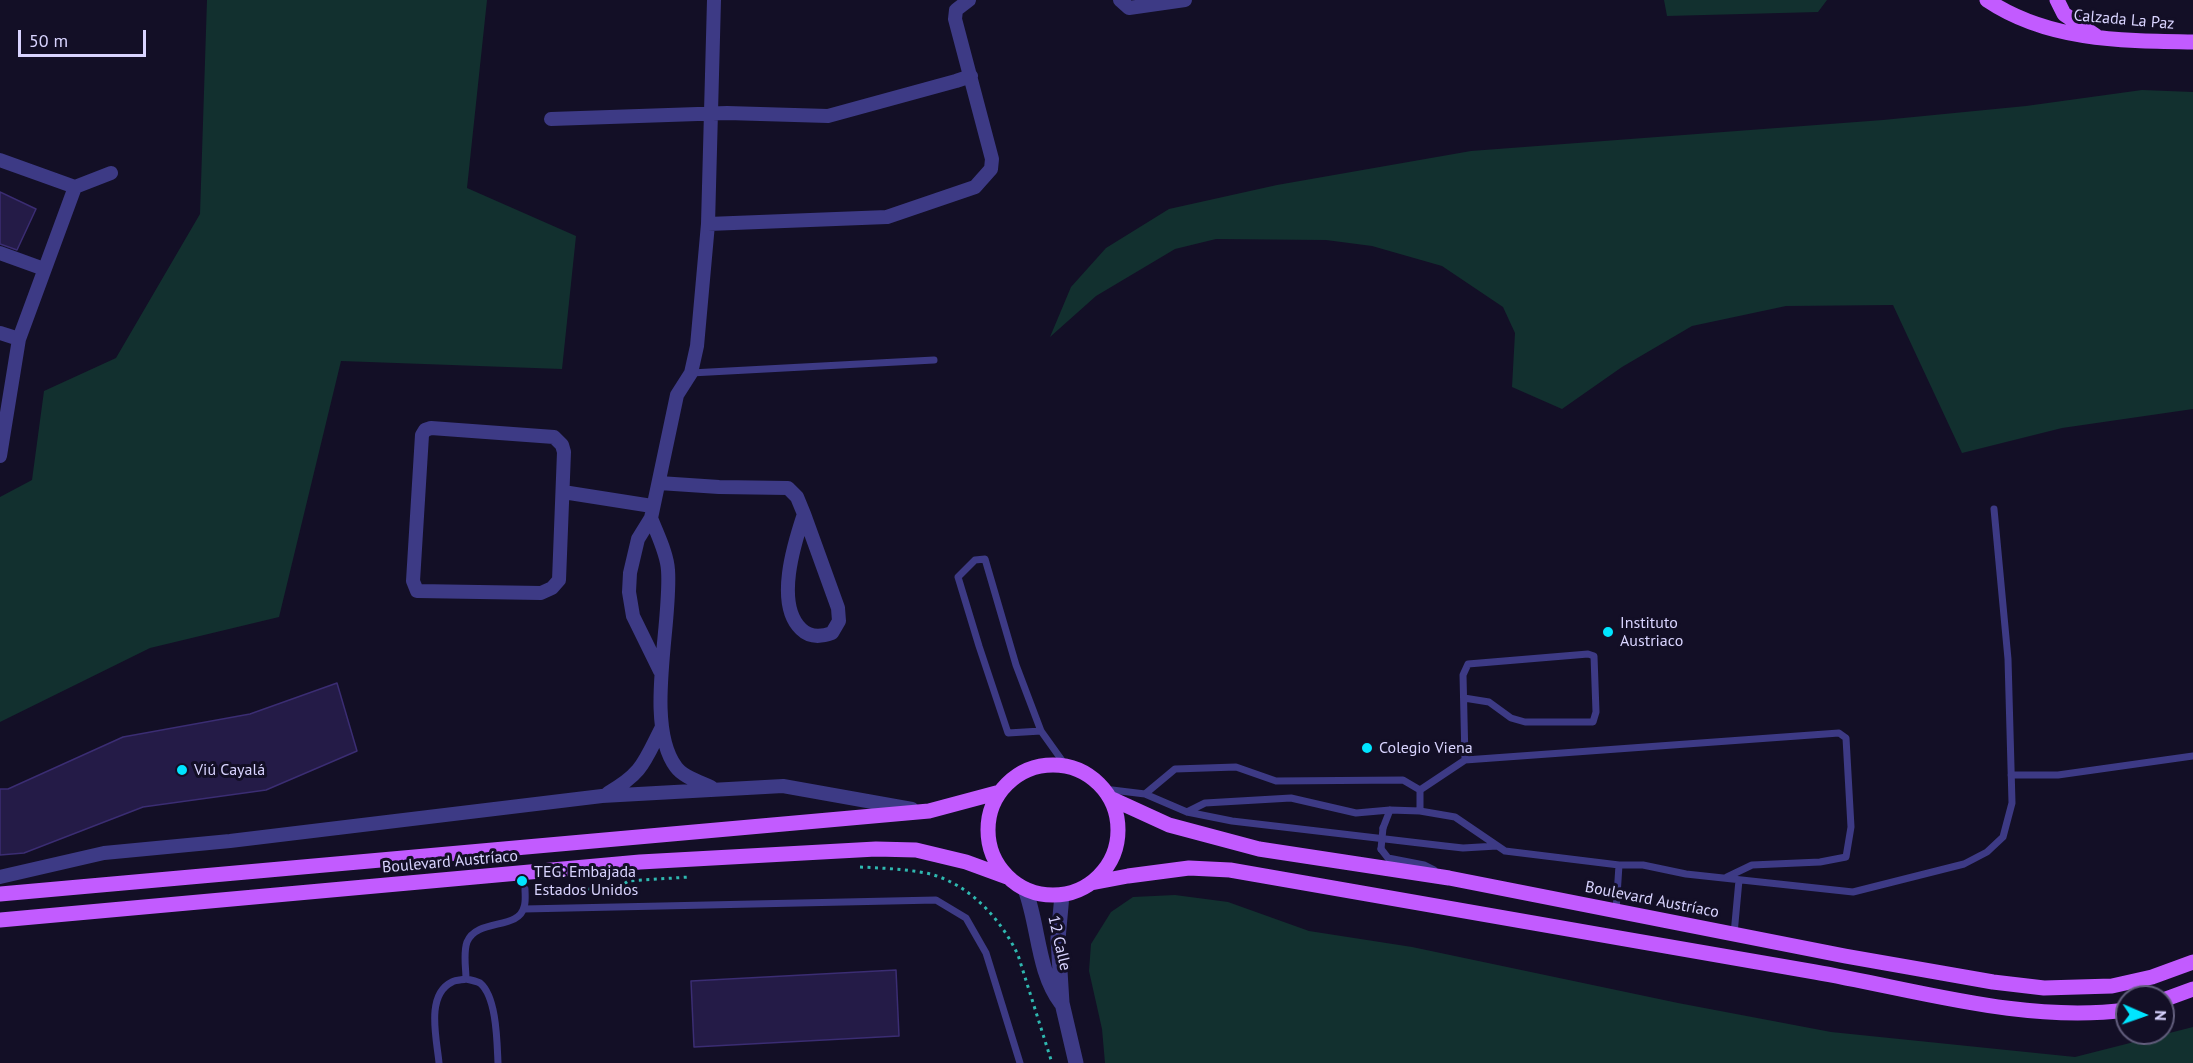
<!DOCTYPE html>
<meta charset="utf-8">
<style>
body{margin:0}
#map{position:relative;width:2193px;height:1063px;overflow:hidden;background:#130f26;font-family:"PT Sans",sans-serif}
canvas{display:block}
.north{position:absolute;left:2115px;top:985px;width:60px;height:60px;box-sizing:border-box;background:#130f26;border:2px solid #625e7d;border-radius:50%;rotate:92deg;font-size:16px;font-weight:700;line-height:24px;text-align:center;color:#d9d4ff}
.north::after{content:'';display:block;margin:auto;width:21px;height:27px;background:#00e5ff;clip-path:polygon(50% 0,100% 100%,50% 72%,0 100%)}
.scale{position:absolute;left:18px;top:30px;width:128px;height:27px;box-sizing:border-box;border:3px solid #d9d4ff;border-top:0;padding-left:8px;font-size:18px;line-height:21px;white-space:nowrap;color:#d9d4ff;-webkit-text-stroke:4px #130f26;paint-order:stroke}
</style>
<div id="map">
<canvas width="2193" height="1063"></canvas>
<div class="north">N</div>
<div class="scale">50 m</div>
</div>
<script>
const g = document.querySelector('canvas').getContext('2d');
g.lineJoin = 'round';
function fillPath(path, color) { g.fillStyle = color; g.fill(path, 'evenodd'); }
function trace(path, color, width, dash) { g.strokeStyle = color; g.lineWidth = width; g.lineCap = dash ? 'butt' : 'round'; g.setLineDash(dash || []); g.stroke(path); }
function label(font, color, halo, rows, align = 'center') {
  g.font = font + ' "PT Sans",sans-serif'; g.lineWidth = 6; g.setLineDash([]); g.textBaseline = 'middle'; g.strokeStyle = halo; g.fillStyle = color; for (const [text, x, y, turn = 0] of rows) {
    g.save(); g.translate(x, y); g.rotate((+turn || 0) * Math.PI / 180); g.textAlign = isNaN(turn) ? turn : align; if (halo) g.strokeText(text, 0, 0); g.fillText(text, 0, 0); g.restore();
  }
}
const green = new Path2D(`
 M207,0H487L467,188L576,236L562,369L341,361L279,617L150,648L0,722V497L32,480L44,391L116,358L200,214Z
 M1664,0H1827L1818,12L1667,16Z
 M2142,90L2193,92V409L2062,428L1962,453L1893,305L1786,306L1692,326L1622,367L1562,409L1512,387L1515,333L1503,307L1442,266L1372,246L1326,240L1216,239L1175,249L1096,296L1050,337L1071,287L1106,248L1169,209L1277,185L1471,151L1883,120L2026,106Z
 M1175,895L1228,902L1309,931L1412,947L1678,1003L1831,1032L2075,1057L2193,1027V1063H1105L1102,1029L1089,971L1091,944L1111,912L1133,897Z`);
const building = new Path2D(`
 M0,192L36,209L17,250L0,244Z
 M337,683L357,751L266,790L143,807L24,853L0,855V789H8L123,737L250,714Z
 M896,970L899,1036L694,1047L691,981Z`);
const path = new Path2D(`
 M860,867C882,868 904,869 926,873C967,882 1000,917 1018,955L1052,1063
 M536,892L620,887L628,881L689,877`);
const service = new Path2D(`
 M691,373L934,360
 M1464,698L1489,702L1511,718L1525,722H1593L1596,712L1594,656L1588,654L1468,664L1463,675L1465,760
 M1041,731L1008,733L979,646L958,577L975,560L985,559L1016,665L1041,731L1066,766
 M2011,775H2058L2193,756
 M1104,789L1145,794L1175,769L1236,767L1276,781L1403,780L1420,790
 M1145,794L1187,812L1232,821L1445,846L1463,848L1497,846
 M1420,811V790L1465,760L1839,733L1846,738L1851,827L1846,857L1820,862L1752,865L1727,877
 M1187,812L1205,803L1291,798L1356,813L1390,810L1420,811L1455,817L1505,851L1619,865H1643L1686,874L1853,892L1964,864L1987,852L2003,837L2012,803L2008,659L1994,509
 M1383,828L1390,810
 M1381,849L1388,858L1424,865L1434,870
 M524,909L936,900L966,918L986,953L1020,1063
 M1616,911L1619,865
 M1734,934L1739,880
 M439,1063C437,1040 425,995 452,982C456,980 462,980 466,979
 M498,1063C497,1043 497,997 480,983C476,981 471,980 466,979C466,968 463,953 467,942C477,918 519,930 524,907C526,902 525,894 525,889`);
const minor = new Path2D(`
 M1120,0L1129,8L1185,0
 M551,119L727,113L828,116L956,81L971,76
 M0,160L75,187L111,173
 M708,224L887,217L975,187L991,169L992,159L955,19L956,10L969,0
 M0,253L44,269
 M0,333L19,339
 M431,428L554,437L562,445L564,452L559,580L552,588L541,593L417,591L413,581L422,435L425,430Z
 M0,456L19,339L75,187
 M659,483L719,487L788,488L797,497L804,514
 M563,492L652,506
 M804,514L838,608L839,621L832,633C821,637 810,638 801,629C775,604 794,544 804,514Z
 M651,518C657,534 667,553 668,570C672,623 644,724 676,767C683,777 700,782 711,787
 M660,671L633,616L629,592L630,573L638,539L651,518L677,395L691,373L697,346L708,224L714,0
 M608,793C643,773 644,762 662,727
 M0,877L104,853L230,841L602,796L783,786L912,809`);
const tertiary = new Path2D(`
 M1025,889C1039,926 1037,971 1061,1003
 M1062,895L1058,939L1062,1003L1076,1063`);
const primary = new Path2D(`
 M1987,0C2048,41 2122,41 2193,42
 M2057,0L2064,14L2096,36
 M988 830a65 65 0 1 1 130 0a65 65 0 1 1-130 0Z
 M1110,798L1169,825L1259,849L1449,878L1845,956L1993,982L2044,988L2112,986L2152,977L2193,962
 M1091,883L1128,876L1189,868L1230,870C1425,905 1620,938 1815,972C1918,990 2022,1023 2127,1010
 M0,894L929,811L1000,792
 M0,920L640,862L876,849L916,850L966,862L1007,877
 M2163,1000L2193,989`);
const serviceBridge = new Path2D(`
 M1381,849L1383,828`);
const markers = [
 [1608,632,6,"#00e5ff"],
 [1367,748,6,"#00e5ff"],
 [182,770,6,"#00e5ff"],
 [522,881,6,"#00e5ff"]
];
const streetNames = [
 ["Calzada La Paz",2124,20,5],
 ["Boulevard Austríaco",450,862,-5],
 ["Boulevard Austríaco",1652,900,11],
 ["12 Calle",1059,943,77]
];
const poiNames = [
 ["Instituto",1620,623],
 ["Austriaco",1620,641],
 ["Colegio Viena",1379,748],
 ["Viú Cayalá",194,770],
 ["TEG: Embajada",534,872],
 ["Estados Unidos",534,890]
];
fillPath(green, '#12302f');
fillPath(building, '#241b47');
trace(building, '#3b2d73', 1.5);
trace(path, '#2fb8b0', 3, [3, 4.5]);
trace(service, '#3d3a85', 7);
trace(minor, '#3d3a85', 14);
trace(tertiary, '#3d3a85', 15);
trace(primary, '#c25bff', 15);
trace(serviceBridge, '#3d3a85', 7);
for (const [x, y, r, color] of markers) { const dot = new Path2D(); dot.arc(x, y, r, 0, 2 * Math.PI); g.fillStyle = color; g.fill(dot); trace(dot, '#130f26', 2); }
label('16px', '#d9d4ff', '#130f26', streetNames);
label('16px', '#d9d4ff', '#130f26', poiNames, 'left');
</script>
